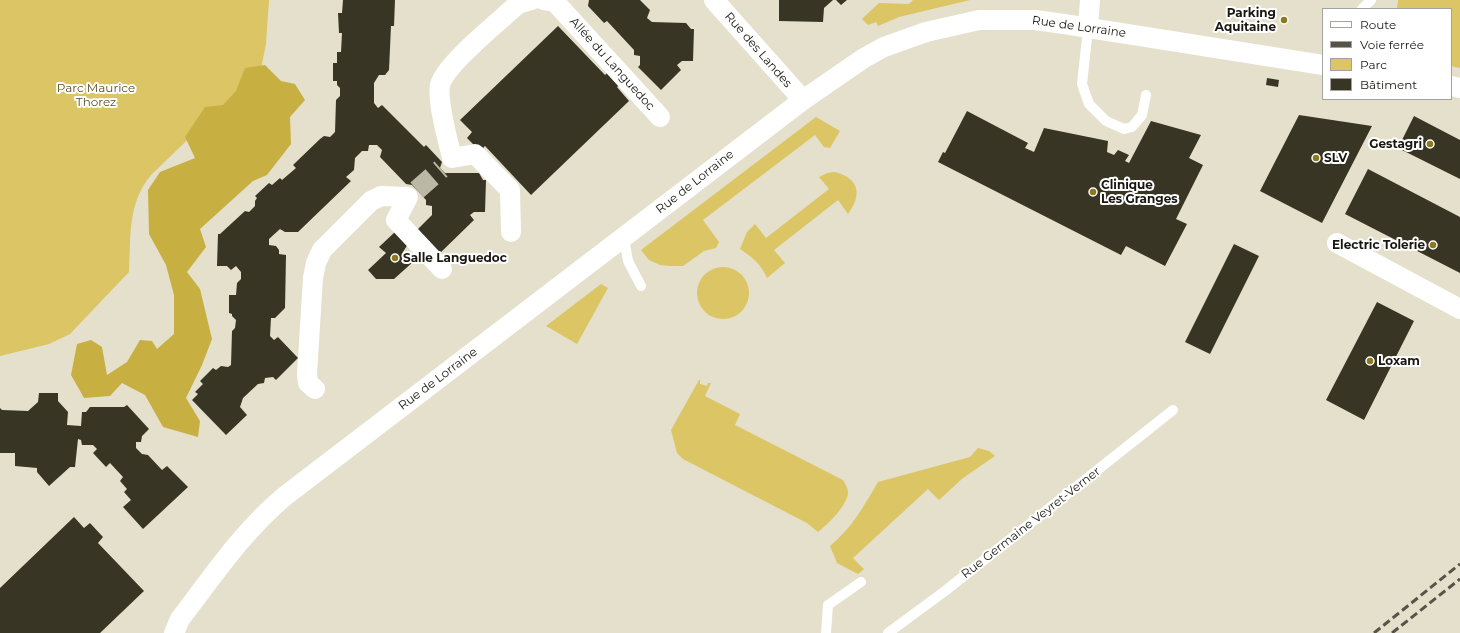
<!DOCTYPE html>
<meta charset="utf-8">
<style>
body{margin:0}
#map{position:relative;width:1460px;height:633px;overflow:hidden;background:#e4e0cb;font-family:Montserrat,sans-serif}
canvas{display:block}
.legend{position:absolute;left:1322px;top:8px;width:130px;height:92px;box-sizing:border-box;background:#fff;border:1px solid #a3a29f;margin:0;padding:5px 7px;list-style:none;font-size:12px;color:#191710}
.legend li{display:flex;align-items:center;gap:8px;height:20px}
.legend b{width:20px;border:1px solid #a3a29f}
</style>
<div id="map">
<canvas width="1460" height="633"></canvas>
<ul class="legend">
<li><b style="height:5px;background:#fff"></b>Route</li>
<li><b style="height:5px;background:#565448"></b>Voie ferrée</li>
<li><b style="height:11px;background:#dbc564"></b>Parc</li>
<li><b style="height:11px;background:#393524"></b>Bâtiment</li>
</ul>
</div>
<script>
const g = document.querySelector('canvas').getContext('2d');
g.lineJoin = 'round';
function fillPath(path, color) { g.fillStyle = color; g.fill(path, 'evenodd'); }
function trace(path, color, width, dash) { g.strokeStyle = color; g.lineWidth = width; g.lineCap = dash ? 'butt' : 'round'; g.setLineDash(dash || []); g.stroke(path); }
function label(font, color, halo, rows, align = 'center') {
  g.font = font + ' Montserrat,sans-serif'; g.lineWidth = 4; g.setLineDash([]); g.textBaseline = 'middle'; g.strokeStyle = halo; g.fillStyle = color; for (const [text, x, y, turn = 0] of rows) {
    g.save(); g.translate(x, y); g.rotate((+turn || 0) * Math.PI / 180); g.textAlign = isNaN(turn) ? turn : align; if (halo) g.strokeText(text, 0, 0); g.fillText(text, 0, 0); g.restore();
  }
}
const green = new Path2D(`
 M0,0H269L266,44L261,69L151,175C127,204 131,237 129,272L70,334L49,344L0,356Z
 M913,0H970L899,17L878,26L876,22L868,25L862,19L879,3L909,4Z
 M1398,0H1460V68L1451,66V9H1397Z
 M816,117L840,131L830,148L824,147L815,135L703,220L719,242L716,248L704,251L683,266H670L660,265L649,260L641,250Z
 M835,172C860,179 862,195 848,214L838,200L774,250L785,263L767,278C761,264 752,257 740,249L747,232L755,224L766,238L829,189L819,177L827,173Z
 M697 293a26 26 0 1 1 52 0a26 26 0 1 1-52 0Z
 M601,284L608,288L577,344L546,326Z
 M699,380H700V384L707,386L708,383H711L705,396L740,414L735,425L843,480C845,484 848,488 848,492C848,505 828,524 818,532L807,523L683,459L677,453L671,430Z
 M978,448L989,451L995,456L963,478L939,500L928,489L853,558L864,569L858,574L837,563L830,546C852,528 864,506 878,482L970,457Z`);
const forest = new Path2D(`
 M265,65L281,81L295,84L305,100L290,117L291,144L267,175L253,181L200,229L206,247L187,272L200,289L212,339L202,365L186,398L200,421L198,437L163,427L145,395L122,383L110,396L84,398L71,375L77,344L91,340L102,347L107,375L127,362L140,340L152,341L157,349L174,334V295L166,265L149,234L148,190L160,172L195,158L185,137L205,107L223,105L236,91L245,68Z`);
const building = new Path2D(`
 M343,0H395L394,26H391L389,70L385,75H379L374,83V103L378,108L382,105L424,147L426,145L442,162L440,168L445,173H479L483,180H486L485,212H474L470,215L474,220L437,256L415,232L432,215V206L426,205V200L417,190L412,185L406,184L380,157L382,150L377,145H369L368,151H362L355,158L354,170L346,177L351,181L298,232H285L280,229L269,239V245L276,246L279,250V254L286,255L285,308L275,318H271L270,336L274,340L278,337L298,358L276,380L273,377L265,378L264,383L258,384L243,398L240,407L247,415L226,435L192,400L198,394L195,392L203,384L200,381L213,368L216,370L221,366L228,367L231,365L232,331L235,328L236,320L232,316V314L229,313V295H236L237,283L241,279V272L236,266L231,270L227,266H217L218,234H220L245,211L249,212L255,206V201L257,198L255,196L269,183L272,185L280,178L282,180L296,168L293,165L320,139L324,136L330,137L335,132L336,100L340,96V88L337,85V81H333V63H337V52H341L342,33H339L338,13H342Z
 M589,0H640L650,10L647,18L652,22L686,23L691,29H694L693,61H682L677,65L681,70L661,90L638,67L640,65V56L634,55V50L607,21L604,23L588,6Z
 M779,0H833L824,8L823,22L779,21Z
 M836,0H847L841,5Z
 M558,26L605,75L610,70L622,83L617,87L629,101L531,195L485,146L480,151L467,138L472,132L460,120Z
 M1267,78L1279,80L1278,87L1266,85Z
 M967,111L1028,143L1025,148L1034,152L1044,128L1108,141L1107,152L1114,155L1118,150L1129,155L1125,161L1129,163L1151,121L1201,135L1189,158L1203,165L1176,219L1187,224L1165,266L1126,246L1121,255L938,162L943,152L945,153Z
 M1299,115L1372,126L1322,223L1260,191Z
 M1414,116L1460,140V179L1398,148Z
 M1368,169L1460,217V273L1345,214Z
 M396,231L408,244L403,252L413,262L394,279H376L368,270L386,253L379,247Z
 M1234,244L1259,256L1210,354L1185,342Z
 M1377,302L1414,321L1364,420L1326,400Z
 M39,393H58V401L68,412L67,425L81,426L82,412H86L90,407H124L127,405L149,429L142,436L141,442H136V448L142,454L148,455L162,470L167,466L188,487L143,529L123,507L131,500L124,492L127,489L120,481L123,477L110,463L106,467L93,453L97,449L93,445H82L81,440L78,439L75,467H70L49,486L37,472V468L15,466V453H0V408L2,410L28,411L38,402Z
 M74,517L84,528L90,523L103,537L98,543L144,591L100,633H0V588Z`);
const streetTunnel = new Path2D(`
 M417,190L441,169`);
const lane = new Path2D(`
 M1362,9L1371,0
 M1088,28L1082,84L1089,104L1106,121L1124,129L1132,127L1142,115L1146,95
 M624,238L628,261L641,286
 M826,633L828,605L861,582
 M888,633L945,591L1173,410`);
const street = new Path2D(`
 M543,0L555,2L660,117
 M714,0L803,100
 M1088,28L1090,0
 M1451,86L1460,88
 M511,232L510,190L475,154L452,158C448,140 437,103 440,85C445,64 501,20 518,4L532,0
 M1337,243L1460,309
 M315,389L308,383L307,374L313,278L316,263L322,250L371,201L381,196L408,197L396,220L442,269
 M174,633L180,619C213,576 243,531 285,496L803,100L864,58L884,47L926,32L979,20H1035L1064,24L1323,65`);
const rail = new Path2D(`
 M1374,633L1460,564
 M1392,633L1460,579`);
const markers = [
 [1284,20,4,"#8c781d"],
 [1430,144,4,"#8c781d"],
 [1316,158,4,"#8c781d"],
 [1093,192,4,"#8c781d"],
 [1433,245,4,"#8c781d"],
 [395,258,4,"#8c781d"],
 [1370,361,4,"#8c781d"]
];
const poiNames = [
 ["Parking",1276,13,"right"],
 ["Aquitaine",1276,27,"right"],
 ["Gestagri",1422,144,"right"],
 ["SLV",1324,158],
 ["Clinique",1101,185],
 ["Les Granges",1101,199],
 ["Electric Tolerie",1425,245,"right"],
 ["Salle Languedoc",403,258],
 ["Loxam",1378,361]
];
const streetNames = [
 ["Rue de Lorraine",1079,27,8],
 ["Rue des Landes",758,50,49],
 ["Allée du Languedoc",612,64,48],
 ["Rue de Lorraine",695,182,-38],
 ["Rue de Lorraine",438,379,-37],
 ["Rue Germaine Veyret-Verner",1031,523,-38]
];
const parkNames = [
 ["Parc Maurice",96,88],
 ["Thorez",96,102]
];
fillPath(green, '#dbc564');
fillPath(forest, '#c8af42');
fillPath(building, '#393524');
trace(streetTunnel, '#bbb8a6', 20, [20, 10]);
trace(lane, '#fff', 10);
trace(street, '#fff', 20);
trace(rail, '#565448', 3, [8, 4]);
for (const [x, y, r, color] of markers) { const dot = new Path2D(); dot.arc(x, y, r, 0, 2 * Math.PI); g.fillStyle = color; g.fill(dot); trace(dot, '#fff', 1.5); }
label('bold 12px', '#191710', '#fff', poiNames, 'left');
label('12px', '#191710', '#fff', streetNames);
label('12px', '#5a5024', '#fff', parkNames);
</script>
